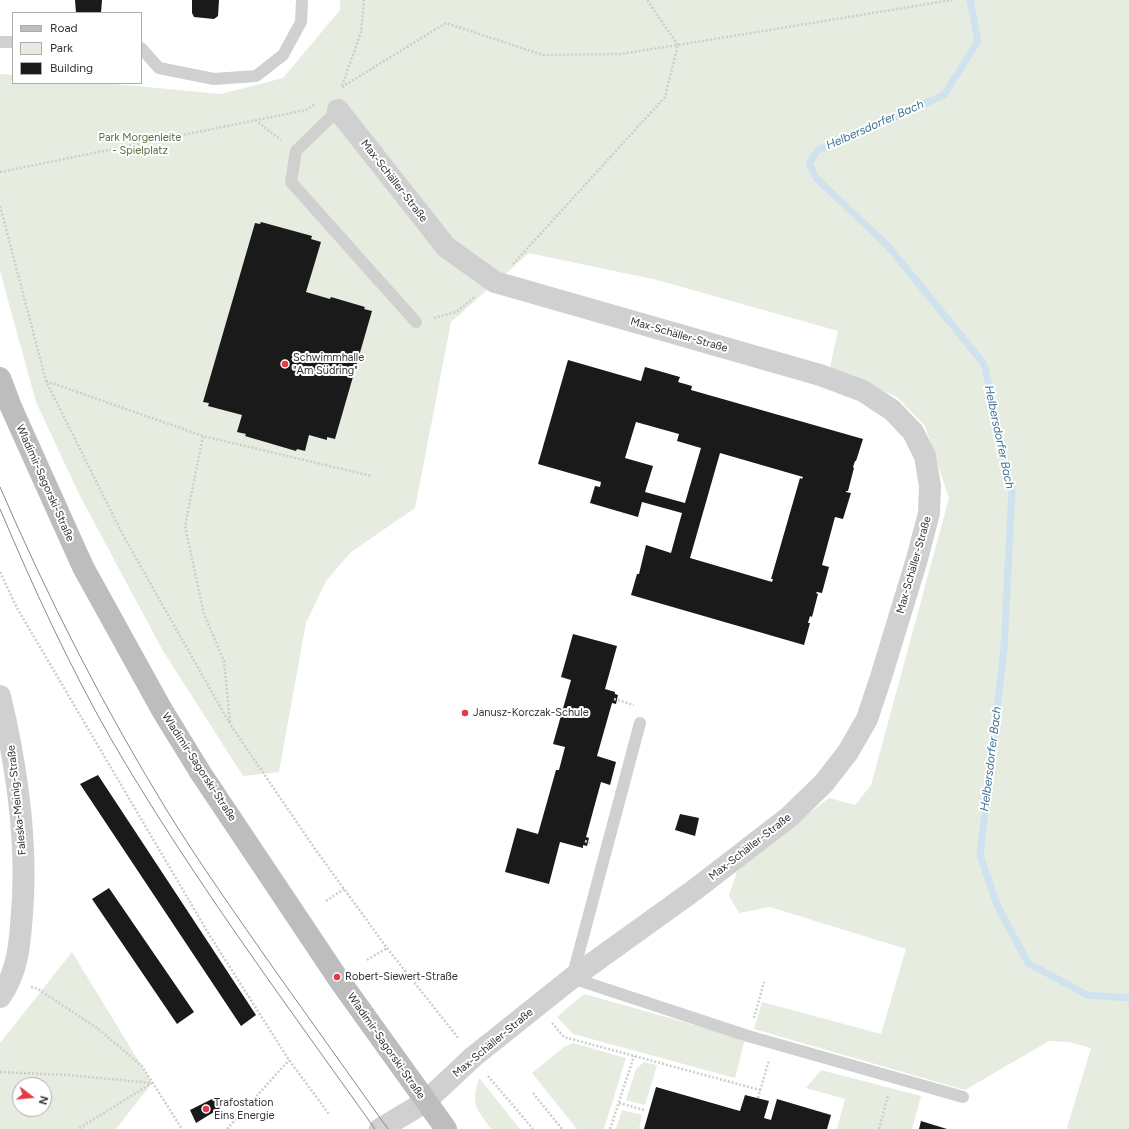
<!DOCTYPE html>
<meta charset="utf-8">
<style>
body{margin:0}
#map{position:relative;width:1129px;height:1129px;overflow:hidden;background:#fff;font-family:Figtree,sans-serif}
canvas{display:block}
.legend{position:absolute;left:12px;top:12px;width:130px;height:72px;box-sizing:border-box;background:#fff;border:1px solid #adadad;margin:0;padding:5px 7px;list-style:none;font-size:12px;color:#333}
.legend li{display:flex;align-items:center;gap:8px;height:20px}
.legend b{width:20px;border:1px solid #adadad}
.north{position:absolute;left:12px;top:1077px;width:40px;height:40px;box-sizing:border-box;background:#fff;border:1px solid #adadad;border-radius:50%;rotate:106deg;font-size:11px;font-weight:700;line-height:16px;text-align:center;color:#333}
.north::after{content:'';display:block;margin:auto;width:14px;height:18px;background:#e63946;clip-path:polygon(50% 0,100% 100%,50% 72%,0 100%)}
</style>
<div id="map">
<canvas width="1129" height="1129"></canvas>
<ul class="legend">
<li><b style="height:5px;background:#bdbdbd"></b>Road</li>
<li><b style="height:11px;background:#e6ecdf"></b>Park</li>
<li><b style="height:11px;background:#1a1a1a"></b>Building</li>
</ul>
<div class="north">N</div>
</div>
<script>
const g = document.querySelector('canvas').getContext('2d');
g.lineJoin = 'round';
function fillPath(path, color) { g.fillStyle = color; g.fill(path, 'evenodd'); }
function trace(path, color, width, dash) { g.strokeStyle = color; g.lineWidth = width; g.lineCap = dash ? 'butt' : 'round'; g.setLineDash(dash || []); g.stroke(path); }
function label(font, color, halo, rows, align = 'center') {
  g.font = font + ' Figtree,sans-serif'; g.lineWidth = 4; g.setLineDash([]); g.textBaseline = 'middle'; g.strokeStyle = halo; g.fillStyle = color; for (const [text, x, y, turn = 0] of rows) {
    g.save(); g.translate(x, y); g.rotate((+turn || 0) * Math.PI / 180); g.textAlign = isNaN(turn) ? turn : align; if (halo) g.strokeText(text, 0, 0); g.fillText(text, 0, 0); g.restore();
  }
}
const green = new Path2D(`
 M340,0H1129V1129H1071L1067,1128L1091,1048L1069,1042L1049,1041L965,1090L754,1029L762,1002L881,1034L906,949L770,907L739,913L729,896L739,865L829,798L855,805L871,785L949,498L925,426L897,397L830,367L838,331L657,280L529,253L451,322L415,508L351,552L326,581L306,623L279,772L243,776L163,651L80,496L36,402L0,271V74L13,75V83H104L221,94L283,78L340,10Z
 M72,952L152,1083L116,1129H0V1043ZM20,1085H44V1109H20Z
 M584,994L745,1039L735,1078L573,1034L557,1017Z
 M573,1043L626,1058L604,1129H577L532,1073L564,1047Z
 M644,1062L657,1065L645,1105L626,1100L636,1069Z
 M821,1070L921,1096L912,1129H837L845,1099L806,1088Z
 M479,1078L520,1129H491C475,1107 471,1105 479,1078Z
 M622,1110L642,1115L639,1129H616Z`);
const stream = new Path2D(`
 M970,0L978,41L944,95L882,123L818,150L809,163L816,178L888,246L984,364L1012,491L1004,649L980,855L997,905L1028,963L1087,995L1129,998`);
const building = new Path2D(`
 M75,0H102L101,13H76Z
 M192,0H219L218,16L214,19L194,17L192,13Z
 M261,222L312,236L311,239L321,242L306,292L330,299L331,297L365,307L364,309L372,311L335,439L327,437V440L309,435L305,451L297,449L296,451L245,436L246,434L237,432L242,415L208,406L209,403L203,402L255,223L260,224Z
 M568,360L641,381L645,367L680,377L678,382L692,386L691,390L863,439L856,461H855L853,467L854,468L848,491H846V492L851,493L843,519L835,517L822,565L829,567L822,593L817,592L816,593L818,594L812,617L810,616L808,623H810L804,645L631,595L637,574H639L646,545L671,553L682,513L642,502L638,517L590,503L595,486L600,487L601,482L538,464ZM636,422L679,434L677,441L701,448L685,503L645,492L653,466L625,458ZM720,453L803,477L802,479L800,478L771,579H773L772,582L690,558Z
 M573,634L617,646L605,689L615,692V694L618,695L616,704L612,703L597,756L616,762L610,785L601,782L586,837L589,838L587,846L583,845V848L560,842L549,884L505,872L517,828L538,834L556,770H559L565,747L553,744L571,680L561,677Z
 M98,775L256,1015L241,1026L80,784Z
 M680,814L699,818L695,836L675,830Z
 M109,888L194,1012L177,1024L92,899Z
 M656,1087L740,1111L745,1095L769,1101L764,1118L771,1120L777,1099L831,1115L827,1129H644Z
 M216,1097L222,1107L196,1123L190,1110Z
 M921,1121L947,1129H919Z`);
const path = new Path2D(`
 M342,86L361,32L364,0
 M342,87L446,23L543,55L620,54L678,45L647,0
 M255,120L281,140
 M0,172L306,110L315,104
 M0,206L46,381L124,537L230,724L315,849L387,948L459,1039
 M513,264L665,97L678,45L952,0
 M434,318L456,312L476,296
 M46,381L203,436
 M0,572L17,608L210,936L289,1060L329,1114
 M614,699L634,705
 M230,722L224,661L204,614L185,526L203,436L371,476
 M585,841L590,843
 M326,901L344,889
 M367,960L387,948
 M31,987L38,989L97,1028L142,1066L182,1129
 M754,1018L764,982
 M552,1023L564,1037L760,1090
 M0,1072L67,1075L152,1083L78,1129
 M488,1076L533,1129
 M533,1093L562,1129
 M758,1098L769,1060
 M619,1103L644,1110
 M227,1129L289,1060
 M610,1129L634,1056
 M879,1129L888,1095`);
const service = new Path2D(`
 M0,42H13
 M141,48L159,68L214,79L256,76L283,55L301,22L302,0
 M338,110L296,151L291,182L416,322
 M640,723L572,978L748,1036L963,1097`);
const minor = new Path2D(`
 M338,110L446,247L495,282L820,375L863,391L892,410L913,432L925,456L930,486L929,513L917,559L881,677L867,719L848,752L824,783L789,817L693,891L572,978L473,1057L425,1102L380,1129
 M0,696C17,767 28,840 22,913C20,943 18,972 0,997`);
const secondary = new Path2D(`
 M0,378L11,407L83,567L162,710L200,772L337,977L446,1129`);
const tram = new Path2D(`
 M0,487C48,598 103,706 166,809C200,864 237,916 274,969C312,1022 350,1076 388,1129
 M0,509C33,587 69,665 111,739C190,875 284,1001 375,1129`);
const markers = [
 [285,364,4,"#e63946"],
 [465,713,4,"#e63946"],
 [337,977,4,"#e63946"],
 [206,1109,4,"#e63946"]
];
const parkNames = [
 ["Park Morgenleite",140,138],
 ["- Spielplatz",140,151]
];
const streetNames = [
 ["Max-Schäller-Straße",394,181,52],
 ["Max-Schäller-Straße",679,335,16],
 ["Wladimir-Sagorski-Straße",45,483,66],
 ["Max-Schäller-Straße",914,565,-74],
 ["Wladimir-Sagorski-Straße",199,767,57],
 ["Faleska-Meinig-Straße",17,800,-96],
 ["Max-Schäller-Straße",750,847,-38],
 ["Max-Schäller-Straße",493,1043,-40],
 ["Wladimir-Sagorski-Straße",386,1046,55]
];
const poiNames = [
 ["Schwimmhalle",293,358],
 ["\"Am Südring\"",293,371],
 ["Janusz-Korczak-Schule",473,713],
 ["Robert-Siewert-Straße",345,977],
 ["Trafostation",214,1103],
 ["Eins Energie",214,1116]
];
const waterNames = [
 ["Helbersdorfer Bach",875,125,-24],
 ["Helbersdorfer Bach",999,437,78],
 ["Helbersdorfer Bach",991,759,-83]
];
fillPath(green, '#e6ecdf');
trace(stream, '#cfe2ee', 7);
fillPath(building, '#1a1a1a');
trace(path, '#cdcdcd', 2.5, [2, 2]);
trace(service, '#d0d0d0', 12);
trace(minor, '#d0d0d0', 22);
trace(secondary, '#bdbdbd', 22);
trace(tram, '#888', 1);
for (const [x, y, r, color] of markers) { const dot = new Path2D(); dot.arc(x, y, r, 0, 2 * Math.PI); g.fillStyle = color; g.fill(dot); trace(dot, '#fff', 1.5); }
label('11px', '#56703f', '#fff', parkNames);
label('11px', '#333', '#fff', streetNames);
label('11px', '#333', '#fff', poiNames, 'left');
label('italic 12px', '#3f7597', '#fff', waterNames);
</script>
